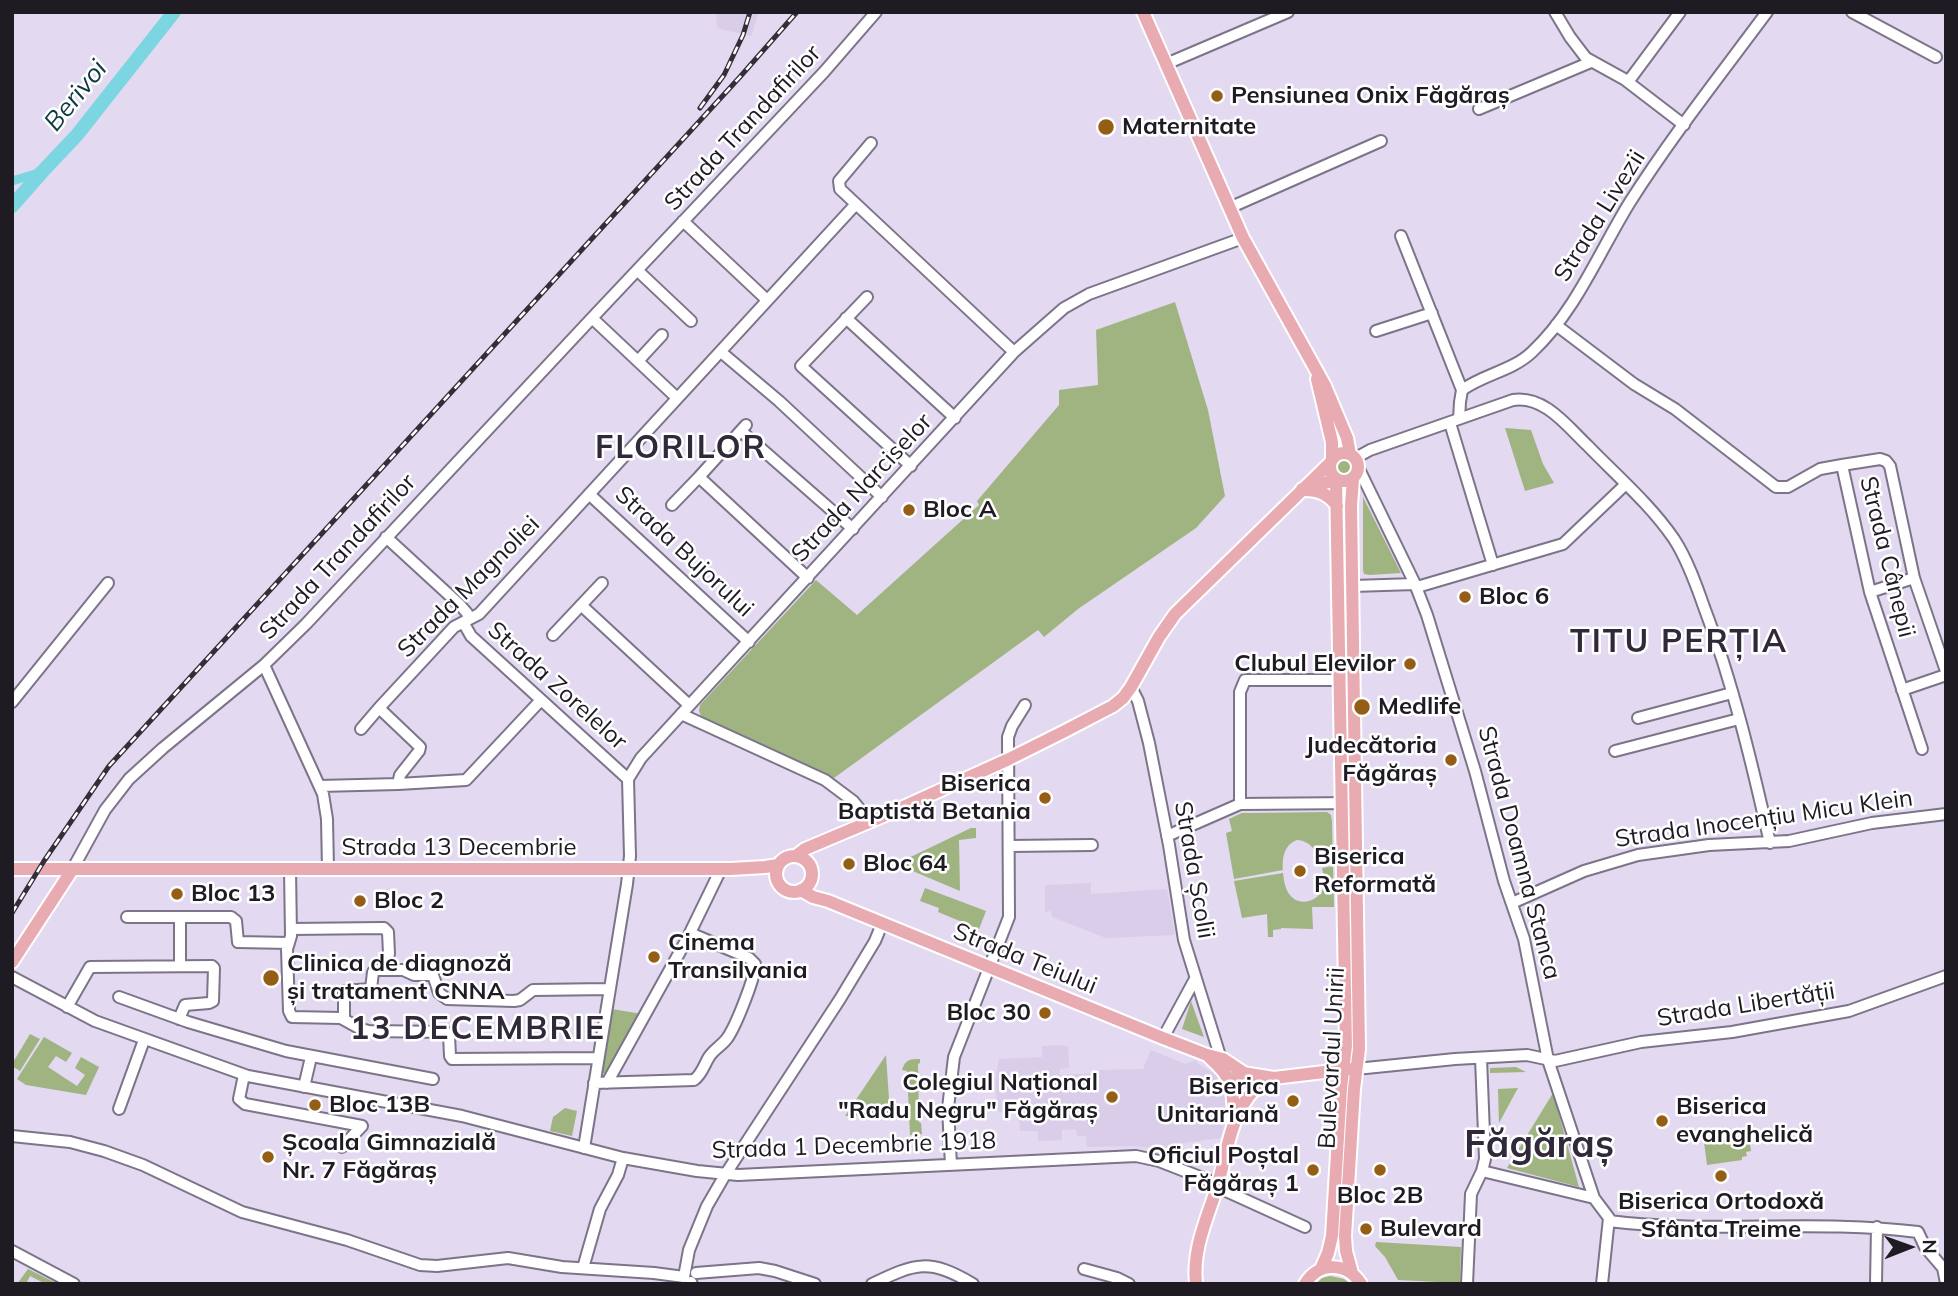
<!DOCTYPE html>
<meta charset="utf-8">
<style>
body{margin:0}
#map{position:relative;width:1958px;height:1296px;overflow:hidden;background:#e3d9f0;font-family:Mulish,sans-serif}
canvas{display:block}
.frame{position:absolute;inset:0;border:14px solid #1e1b23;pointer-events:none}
.north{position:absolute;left:1874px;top:1212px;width:70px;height:70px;-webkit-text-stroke:5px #fff;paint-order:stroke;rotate:89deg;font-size:19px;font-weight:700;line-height:28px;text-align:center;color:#1e1b23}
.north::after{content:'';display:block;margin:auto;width:24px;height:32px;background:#1e1b23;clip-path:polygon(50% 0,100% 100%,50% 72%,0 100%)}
</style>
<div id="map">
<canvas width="1958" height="1296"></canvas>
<div class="frame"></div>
<div class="north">N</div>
</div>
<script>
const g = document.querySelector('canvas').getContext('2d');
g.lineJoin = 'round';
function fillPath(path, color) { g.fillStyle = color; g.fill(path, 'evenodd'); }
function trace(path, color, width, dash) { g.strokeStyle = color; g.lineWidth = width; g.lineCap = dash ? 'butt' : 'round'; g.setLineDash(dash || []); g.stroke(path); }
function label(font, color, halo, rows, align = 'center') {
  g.font = font + ' Mulish,sans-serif'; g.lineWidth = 5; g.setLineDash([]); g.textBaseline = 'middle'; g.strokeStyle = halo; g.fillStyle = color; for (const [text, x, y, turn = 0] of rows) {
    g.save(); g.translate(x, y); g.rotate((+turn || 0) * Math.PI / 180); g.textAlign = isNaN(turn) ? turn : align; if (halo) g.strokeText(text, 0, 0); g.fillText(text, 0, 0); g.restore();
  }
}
const built = new Path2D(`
 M716,12H759L751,36L717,28Z
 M1091,883V894L1167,889L1175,935L1106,938L1052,917L1051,911L1045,912V885Z
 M1060,1045L1068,1047L1069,1068L1060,1069V1075L1098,1073L1099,1070L1143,1069L1151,1050L1185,1064L1196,1060L1198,1064L1220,1077L1219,1079L1205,1084L1207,1090L1221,1085L1223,1086L1226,1095L1227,1108L1221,1138L1175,1144L1166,1148L1164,1151L1153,1148L1133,1146L1087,1147L1086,1136H1077L1076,1129L1062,1130V1140L1038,1141V1131H1020L1019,1112H998L995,1082L999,1059L1042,1057V1046Z`);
const green = new Path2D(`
 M1175,302L1208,410L1225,496L1196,528L1078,609L1044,637L1038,630L834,778L701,716L699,711L700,705L816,580L857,615L979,505L977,501L1059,405V390L1098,385L1096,330Z
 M1505,428L1531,430L1543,464L1554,483L1525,491Z
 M1335 466a8 8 0 1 1 16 0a8 8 0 1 1-16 0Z
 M1363,497L1401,573L1370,575L1364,574L1363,570Z
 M1342,508H1347L1349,744H1346Z
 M1349,809L1351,810L1352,985L1349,975L1346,810Z
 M1327,812L1331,815L1332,821L1333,863L1322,866C1317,853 1312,841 1297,840C1284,845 1282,858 1283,870L1234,879L1226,833L1232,831L1229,819L1242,813H1251Z
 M971,828H976V838L959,840L960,891L896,864Z
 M1333,866L1334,907H1312L1313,929L1281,928V929L1273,930V937H1268L1267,914L1242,918L1234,881L1283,873C1284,881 1285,889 1290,895C1300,908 1321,901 1324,885C1325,880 1323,874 1322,868Z
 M925,888L986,911L979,929L938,912L939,908L920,901Z
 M1191,1001L1204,1037L1182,1029Z
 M612,1009L642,1014L607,1075H605L602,1071Z
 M30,1034L40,1039L20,1071L12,1066V1064Z
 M44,1037L72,1053L66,1062L56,1056L48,1067L77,1086L85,1075L75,1068L81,1057L99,1067L86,1095L26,1085L17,1079Z
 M886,1055L890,1114L845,1116Z
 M920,1059V1063L918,1064L919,1122L921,1123L922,1134L910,1135L907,1071L902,1070C905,1060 909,1059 920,1059Z
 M1516,1067L1526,1072L1490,1073V1068Z
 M1518,1088L1499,1123L1498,1089Z
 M1553,1093L1579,1187L1507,1168Z
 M565,1108L577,1111L572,1136L550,1131L553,1117Z
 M1749,1137L1751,1151L1746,1152L1747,1156L1742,1157V1160L1707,1165L1704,1142Z
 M1376,1242L1461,1247L1460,1283L1398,1280L1385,1257L1375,1246Z
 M28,1269L58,1284H42V1282L30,1276L26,1284H17Z
 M1330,1276L1344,1279L1350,1284H1316L1322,1278Z`);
const canal = new Path2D(`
 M12,181L42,172`);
const river = new Path2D(`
 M12,206L42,172L77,135L174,12`);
const minor = new Path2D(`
 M1555,12L1570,37L1586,58L1624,79L1684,125
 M1852,12L1936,57
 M1166,64L1288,12
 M1628,82L1680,12
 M1479,109L1591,62
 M871,143L839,181L840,189L1014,352
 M1229,208L1381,141
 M683,221L767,300
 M1401,236L1462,390
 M637,270L691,321
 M867,297L801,366L911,466
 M592,318L677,398
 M846,318L955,418
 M1556,325L1634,384L1675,409L1776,487H1788L1820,469L1842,465
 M1376,331L1432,313
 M721,352L779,401L882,497
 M638,361L662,335
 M1459,419L1460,402L1462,390C1484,374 1512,371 1532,352C1576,311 1599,252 1630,202C1672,136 1721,74 1767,12
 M1450,423L1493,565
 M741,431L853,529
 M1356,460L1361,455L1370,450L1513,400C1544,395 1567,426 1587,445C1616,475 1650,504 1674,539C1687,559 1696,584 1704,607C1733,683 1752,764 1770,843
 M1358,467L1415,584L1427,615L1475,771L1504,881L1524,939L1548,1060L1594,1198L1609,1218L1602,1284
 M699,477L746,425
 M589,494L749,642
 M672,505L699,477L808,578
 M386,537L460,605L467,613L469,619
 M1353,586L1415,584
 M1417,587L1563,544L1626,484
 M1870,592L1914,578
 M581,605L689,705
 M463,622L471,636L628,779
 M553,635L602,583
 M264,665L323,794L327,819L328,869
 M1131,687L1138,701L1149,743L1169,845L1184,940L1221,1059
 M1902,690L1946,675
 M12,702L108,583
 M681,714L825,780L853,801L870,822
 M1638,718L1732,693
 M361,729L379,708
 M1922,749L1870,592L1842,465L1880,459L1886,461L1890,466L1914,578L1946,671
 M1615,751L1739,719
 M398,784L400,775L419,751L420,747L379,708L454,627L479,614L856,204
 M320,786L398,784L466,780L541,700
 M1240,804V692L1245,680H1340
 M1167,836L1240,804L1356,803
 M1010,846L1092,845
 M290,869L291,936L287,949L289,1011L292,1017L341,1018L361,1029L369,1031L446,1032L449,1035L450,1056L452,1059L598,1058
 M72,870L105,810L129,779L163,748L264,665L306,624L592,318L824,72L876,12
 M1512,903L1584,871L1638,855L1709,845L1789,841L1872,823L1946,814
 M127,917H231L236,921L238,942L289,943
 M180,917V966
 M291,929L384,928L388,932L389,954
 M12,977L95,1021L248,1076L462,1116L623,1158L697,1171L738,1175L1136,1156L1159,1161L1218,1184
 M119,997L188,1022L286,1051L433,1079
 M67,1007L90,967L212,966L214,968L213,1001L209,1003L185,1005L179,1019
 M344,1019V991L371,989L373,972L376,970H403L414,975H433L439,993L447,999L514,1001L520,1000L533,990L609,989
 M1163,1038L1195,979
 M1356,1069L1455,1059L1527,1055L1555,1061L1641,1042L1732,1032L1849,1011L1946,976
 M244,1075L239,1099L245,1104L362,1126L342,1147
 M594,1083L694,1080C702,1074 704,1065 709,1057C714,1049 723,1045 728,1037C736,1025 756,976 755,964L749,958L690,933
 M607,1083L687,939L721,869
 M304,1087L311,1057
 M119,1109L144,1040
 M12,1136L70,1142L104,1151L143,1165L242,1212L347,1240L420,1265L437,1266L508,1258L562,1267L654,1273L684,1277
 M584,1148L627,884L630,856L628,779L641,758L1014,352L1064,308L1089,294L1243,238
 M951,1165L948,1108L954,1057L1009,917L1008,737L1012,726L1025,705
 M1482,1171L1594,1198
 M1217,1187L1305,1227
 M1609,1221C1712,1234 1815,1219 1918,1232L1925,1247L1943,1268L1946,1283
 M12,1251L74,1284
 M583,1268L600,1209L618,1175L623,1158
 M1084,1269L1117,1278L1129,1284
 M696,1273L759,1268L775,1271L815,1284
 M684,1277L689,1250L707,1206L725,1175L840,999L875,941L882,924
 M691,1282L692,1284
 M872,1284C916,1263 929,1258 973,1284
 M1467,1284L1471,1194L1482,1171L1485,1159L1481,1058
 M1876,1284L1877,1227`);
const major = new Path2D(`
 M1143,12L1243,238L1325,386L1347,438L1350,454
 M1317,379L1332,442V458
 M1330 467a14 14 0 1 1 28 0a14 14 0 1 1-28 0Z
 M1302,489L1336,480L1346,1046L1341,1088L1332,1236L1328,1253L1321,1269
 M1305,490C1318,490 1329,494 1337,506
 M796,856L805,849L888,814L1009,759L1065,731L1113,706L1123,698L1131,687L1159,637L1175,614L1330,463
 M776 874a18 18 0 1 1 36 0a18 18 0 1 1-36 0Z
 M12,869H731L765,867L778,865
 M801,890L813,897L828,901L1163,1038L1207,1055L1223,1059L1244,1073
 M12,962L72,870
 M1210,1058C1234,1079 1233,1088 1234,1119
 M1231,1084L1233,1078L1243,1073L1274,1078L1349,1069
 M1352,1273L1346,1251L1345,1236L1354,1089L1359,1049L1351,506L1353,478
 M1196,1284C1192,1248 1208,1217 1218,1184C1226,1155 1230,1122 1248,1097C1254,1088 1264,1083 1274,1078
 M1305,1284C1319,1261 1347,1262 1361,1284`);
const rail = new Path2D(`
 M700,108L724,75L743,35L750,12
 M12,913L44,861L109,766L739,78L797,12`);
const markers = [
 [1217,96,7,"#955e16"],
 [1106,127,9,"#955e16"],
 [909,510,7,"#955e16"],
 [1465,597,7,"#955e16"],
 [1410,664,7,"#955e16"],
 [1362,707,9,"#955e16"],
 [1451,760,7,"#955e16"],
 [1045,798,7,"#955e16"],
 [849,864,7,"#955e16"],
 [1300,871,7,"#955e16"],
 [177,894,7,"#955e16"],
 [360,901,7,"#955e16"],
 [654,957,7,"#955e16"],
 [271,978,9,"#955e16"],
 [1045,1013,7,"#955e16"],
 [1112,1097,7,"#955e16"],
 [1293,1101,7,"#955e16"],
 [315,1105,7,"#955e16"],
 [1662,1121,7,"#955e16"],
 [268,1157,7,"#955e16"],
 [1313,1170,7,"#955e16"],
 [1380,1170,7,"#955e16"],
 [1721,1176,7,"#955e16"],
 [1366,1229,7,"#955e16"]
];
const poiNames = [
 ["Pensiunea Onix Făgăraș",1231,96],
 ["Maternitate",1122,127],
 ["Bloc A",923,510],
 ["Bloc 6",1479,597],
 ["Clubul Elevilor",1396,664,"right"],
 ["Medlife",1378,707],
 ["Judecătoria",1437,746,"right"],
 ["Făgăraș",1437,774,"right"],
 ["Biserica",1031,784,"right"],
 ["Baptistă Betania",1031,812,"right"],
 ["Biserica",1314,857],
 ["Reformată",1314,885],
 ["Bloc 64",863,864],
 ["Bloc 13",191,894],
 ["Bloc 2",374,901],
 ["Cinema",668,943],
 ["Transilvania",668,971],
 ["Clinica de diagnoză",287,964],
 ["și tratament CNNA",287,992],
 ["Bloc 30",1031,1013,"right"],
 ["Colegiul Național",1098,1083,"right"],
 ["\"Radu Negru\" Făgăraș",1098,1111,"right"],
 ["Biserica",1279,1087,"right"],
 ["Unitariană",1279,1115,"right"],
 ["Bloc 13B",329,1105],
 ["Biserica",1676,1107],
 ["evanghelică",1676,1135],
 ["Școala Gimnazială",282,1143],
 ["Nr. 7 Făgăraș",282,1171],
 ["Oficiul Poștal",1299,1156,"right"],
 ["Făgăraș 1",1299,1184,"right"],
 ["Bloc 2B",1380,1196,"center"],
 ["Biserica Ortodoxă",1721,1202,"center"],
 ["Sfânta Treime",1721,1230,"center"],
 ["Bulevard",1380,1229]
];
const streetNames = [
 ["Strada Trandafirilor",743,128,-47],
 ["Strada Livezii",1600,216,-58],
 ["Strada Narciselor",862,488,-47],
 ["Strada Bujorului",684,552,43],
 ["Strada Trandafirilor",338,557,-47],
 ["Strada Cânepii",1887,557,76],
 ["Strada Magnoliei",469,587,-45],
 ["Strada Zorelelor",557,686,42],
 ["Strada Inocențiu Micu Klein",1764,819,-8],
 ["Strada 13 Decembrie",459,848],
 ["Strada Doamna Stanca",1519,853,75],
 ["Strada Școlii",1194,870,80],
 ["Strada Teiului",1025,959,22],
 ["Strada Libertății",1746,1005,-9],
 ["Bulevardul Unirii",1332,1058,-87],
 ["Strada 1 Decembrie 1918",854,1146,-2]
];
const waterNames = [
 ["Berivoi",76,96,-51]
];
const districtNames = [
 ["FLORILOR",681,448],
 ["TITU PERȚIA",1679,642],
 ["13 DECEMBRIE",478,1029]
];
const townNames = [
 ["Făgăraș",1539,1146]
];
fillPath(built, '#d9cdea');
fillPath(green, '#9fb481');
trace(canal, '#7bd6e2', 9);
trace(river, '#7bd6e2', 14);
trace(minor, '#7c7488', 14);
trace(major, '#fff', 16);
trace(minor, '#fff', 10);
trace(major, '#e9abb2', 12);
trace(rail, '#332f39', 5);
trace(rail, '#fff', 2.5, [8]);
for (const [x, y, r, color] of markers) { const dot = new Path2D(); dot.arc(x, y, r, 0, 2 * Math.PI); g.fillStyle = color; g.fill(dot); trace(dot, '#fff', 2.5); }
label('bold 24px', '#1e1b23', '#fff', poiNames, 'left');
label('24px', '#1e1b23', '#fff', streetNames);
label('italic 26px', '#0e3a40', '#fff', waterNames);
g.letterSpacing = '2px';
label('bold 32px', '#302939', '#fff', districtNames);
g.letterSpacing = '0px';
label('bold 38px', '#302939', '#fff', townNames);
</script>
